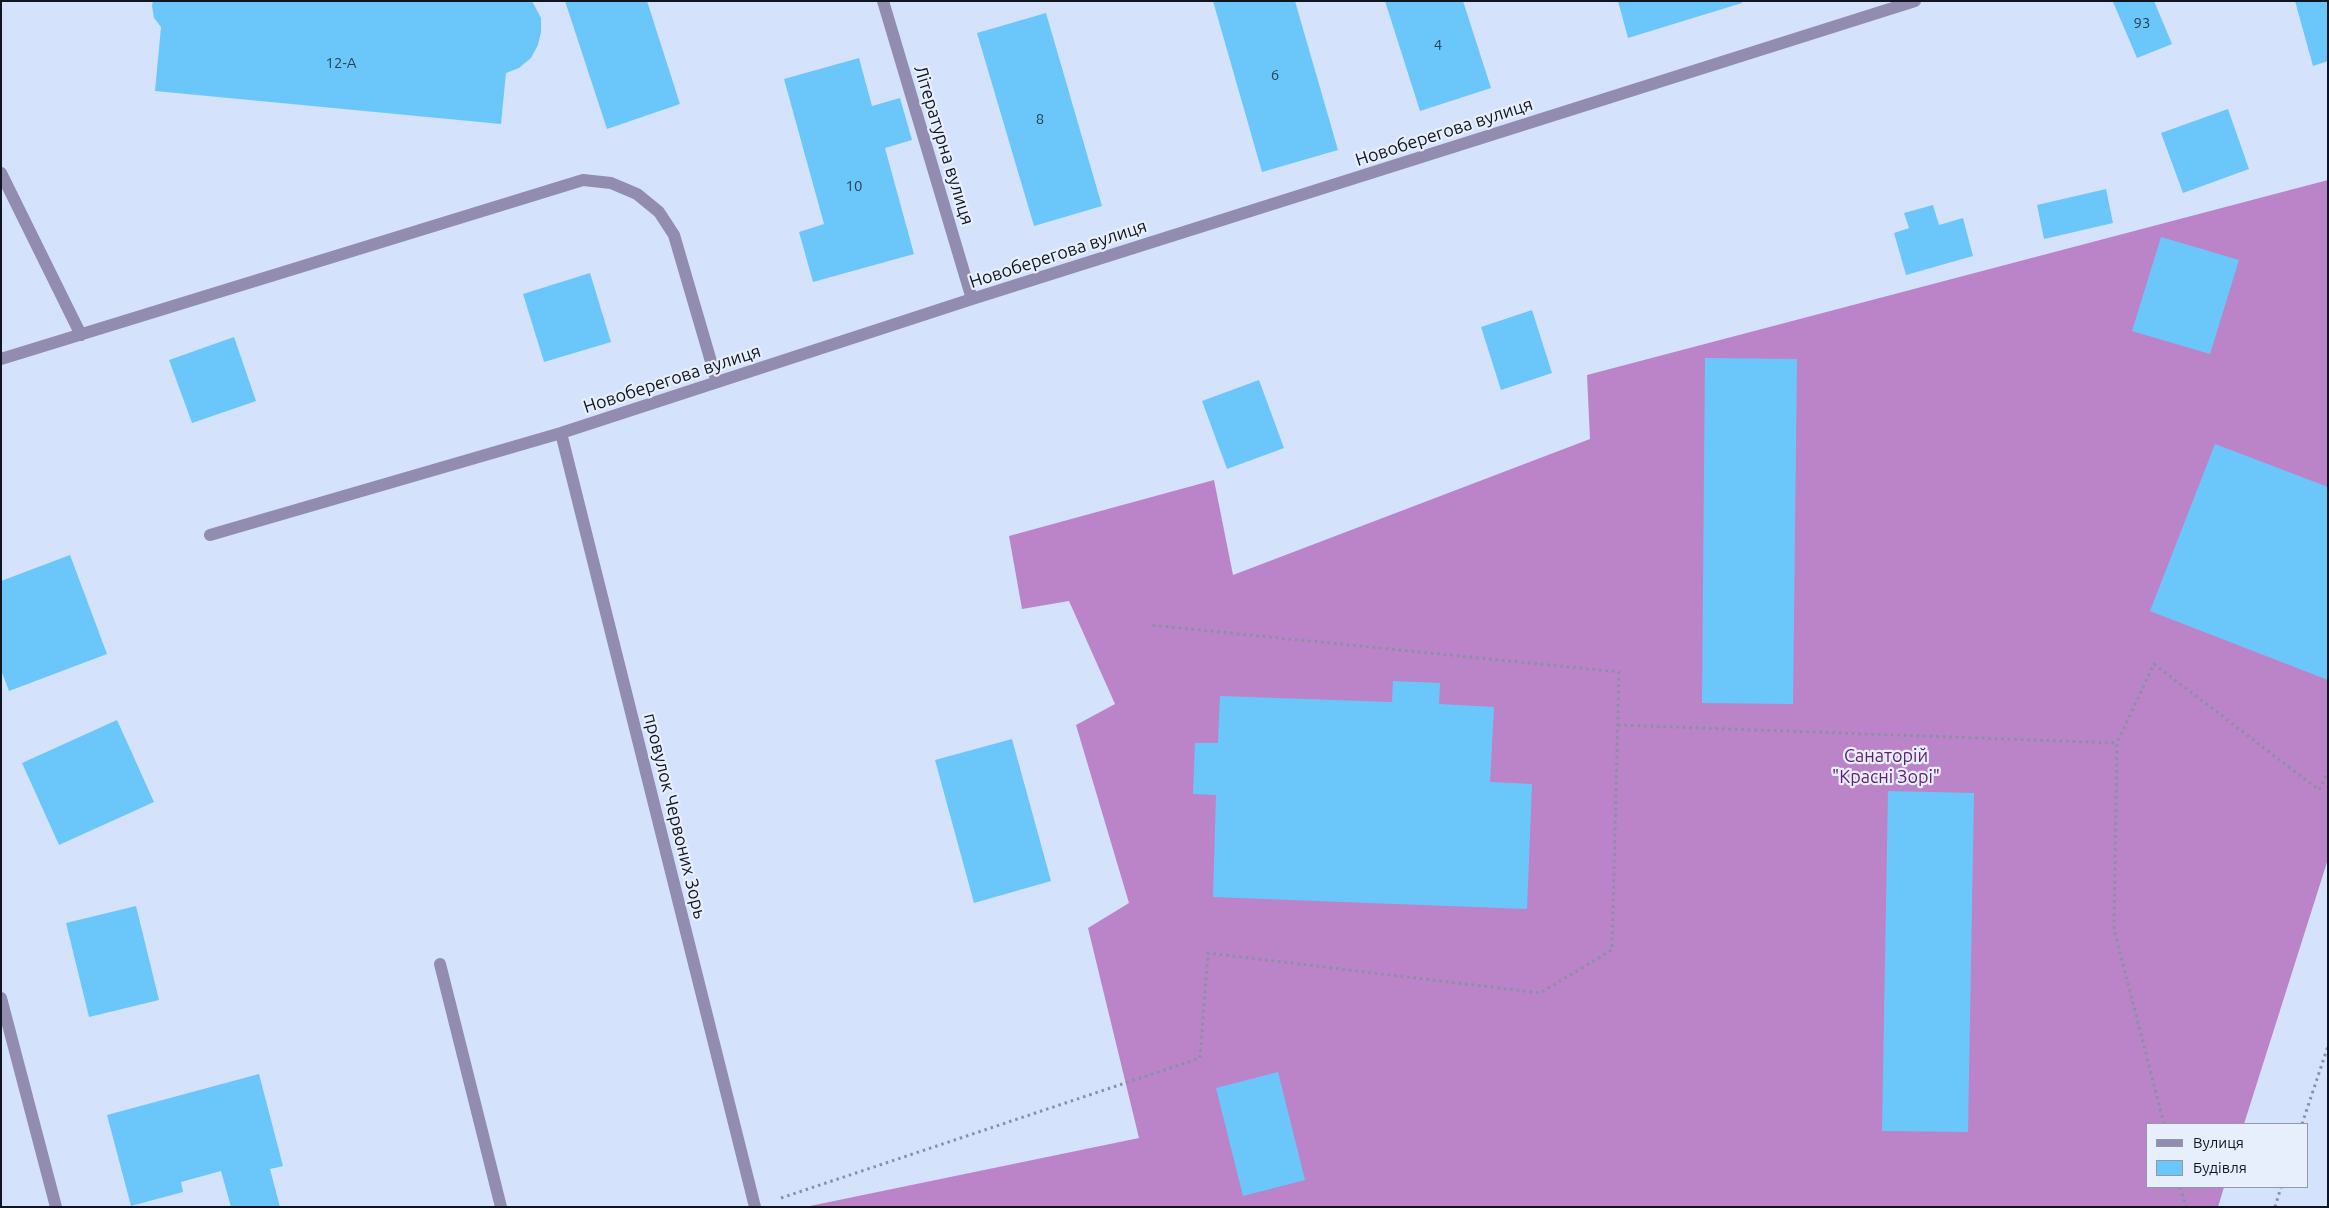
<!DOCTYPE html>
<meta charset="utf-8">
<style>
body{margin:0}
#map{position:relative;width:2329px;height:1208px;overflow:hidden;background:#d4e2fc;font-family:Ubuntu,sans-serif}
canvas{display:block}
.frame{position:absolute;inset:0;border:2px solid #101621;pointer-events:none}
.legend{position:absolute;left:2146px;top:1123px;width:162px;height:65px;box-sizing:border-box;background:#e8effc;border:1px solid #9298a4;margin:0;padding:6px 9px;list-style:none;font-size:15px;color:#101621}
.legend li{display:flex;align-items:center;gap:10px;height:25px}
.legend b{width:25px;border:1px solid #9298a4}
</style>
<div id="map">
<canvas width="2329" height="1208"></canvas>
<div class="frame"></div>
<ul class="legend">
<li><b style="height:6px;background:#928db0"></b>Вулиця</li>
<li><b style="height:14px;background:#6bc7fa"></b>Будівля</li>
</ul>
</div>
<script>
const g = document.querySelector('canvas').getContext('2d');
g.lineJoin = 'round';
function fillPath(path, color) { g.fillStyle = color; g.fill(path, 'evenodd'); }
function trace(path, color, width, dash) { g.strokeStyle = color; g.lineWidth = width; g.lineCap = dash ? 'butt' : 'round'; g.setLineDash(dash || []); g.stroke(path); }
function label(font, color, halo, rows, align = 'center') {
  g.font = font + ' Ubuntu,sans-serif'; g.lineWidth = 4.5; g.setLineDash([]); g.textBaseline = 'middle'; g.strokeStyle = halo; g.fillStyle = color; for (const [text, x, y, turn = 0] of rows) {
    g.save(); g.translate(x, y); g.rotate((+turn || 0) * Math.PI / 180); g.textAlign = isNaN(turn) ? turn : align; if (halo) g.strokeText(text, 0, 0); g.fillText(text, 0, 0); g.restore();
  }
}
const forest = new Path2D(`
 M2328,180V859L2244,1124H2148V1187H2224L2218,1207H805L1139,1138L1088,928L1129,903L1076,725L1115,704L1069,601L1022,609L1009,536L1214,480L1233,575L1590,439L1587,375Z`);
const building = new Path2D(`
 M153,1H532L541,18V32L538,45L531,58L519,68L506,73L501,124L155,91L161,27L154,18L152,6Z
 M565,1H647L680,104L607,129Z
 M1213,1H1295L1338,150L1262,172Z
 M1385,1H1463L1491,88L1420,111Z
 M1618,1H1742V3L1628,38Z
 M2116,1H2154L2172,44L2137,58L2113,2Z
 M2295,1H2328V61L2313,66Z
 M1046,13L1102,206L1034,226L977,33Z
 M859,58L872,106L900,98L912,140L885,148L914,254L813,282L799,232L824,224L784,79Z
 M2228,109L2249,169L2183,193L2161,133Z
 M2106,189L2113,223L2044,239L2037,205Z
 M1933,205L1939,225L1963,218L1973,256L1906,275L1894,233L1909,228L1904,213Z
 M2161,237L2239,260L2210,354L2132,331Z
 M590,273L611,342L544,362L523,294Z
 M1532,310L1552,373L1501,390L1481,327Z
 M234,337L256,401L192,423L169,360Z
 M1705,358L1797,359L1793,704L1702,703Z
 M1259,380L1284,448L1227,469L1202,401Z
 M2215,444L2328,487V680L2150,611Z
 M70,555L107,654L9,691L1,670V581Z
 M1393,681L1440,683L1439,704L1494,707L1490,782L1532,784L1527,909L1213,897L1216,795L1193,794L1195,743H1218L1220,696L1392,702Z
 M117,720L154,802L59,845L22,763Z
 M1012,739L1051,881L974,903L935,760Z
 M1888,791L1974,793L1968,1132L1882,1131Z
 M136,906L159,1000L89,1017L66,923Z
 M1278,1072L1305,1180L1243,1196L1216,1088Z
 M259,1074L283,1166L270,1169L280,1207H231L221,1171L181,1182L183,1192L131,1206L107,1115Z`);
const path = new Path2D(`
 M1618,725L2117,743
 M2164,1124L2114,929L2117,743L2154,664L2319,790L2328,771
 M2302,1124L2328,1046
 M2180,1187L2186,1207
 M781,1198L1200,1058L1208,953L1540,993L1612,950L1619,672L1150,625
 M2275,1207L2281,1187`);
const service = new Path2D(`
 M440,964L501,1207
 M1,998L56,1207`);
const minor = new Path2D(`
 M883,1L972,299
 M1,173L81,335
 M1,359L583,180L611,183L637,194L659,212L674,235L717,382
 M561,433L755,1207
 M210,535L561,433L972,299L1915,1`);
const numberNames = [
 ["93",2142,23],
 ["4",1438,45],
 ["12-А",341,63],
 ["6",1275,75],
 ["8",1040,119],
 ["10",854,186]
];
const streetNames = [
 ["Новоберегова вулиця",1444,132,-18],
 ["Літературна вулиця",944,145,73],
 ["Новоберегова вулиця",1058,254,-18],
 ["Новоберегова вулиця",672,379,-18],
 ["провулок Червоних Зорь",675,816,76]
];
const parkNames = [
 ["Санаторій",1886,756],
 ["\"Красні Зорі\"",1886,777]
];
fillPath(forest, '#bb84c9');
fillPath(building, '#6bc7fa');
trace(path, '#8691a5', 3, [2.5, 4]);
trace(service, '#928db0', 12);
trace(minor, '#928db0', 12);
label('15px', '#274257', null, numberNames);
label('18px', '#101621', '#e8effc', streetNames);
label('18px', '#601d70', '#e8effc', parkNames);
</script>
